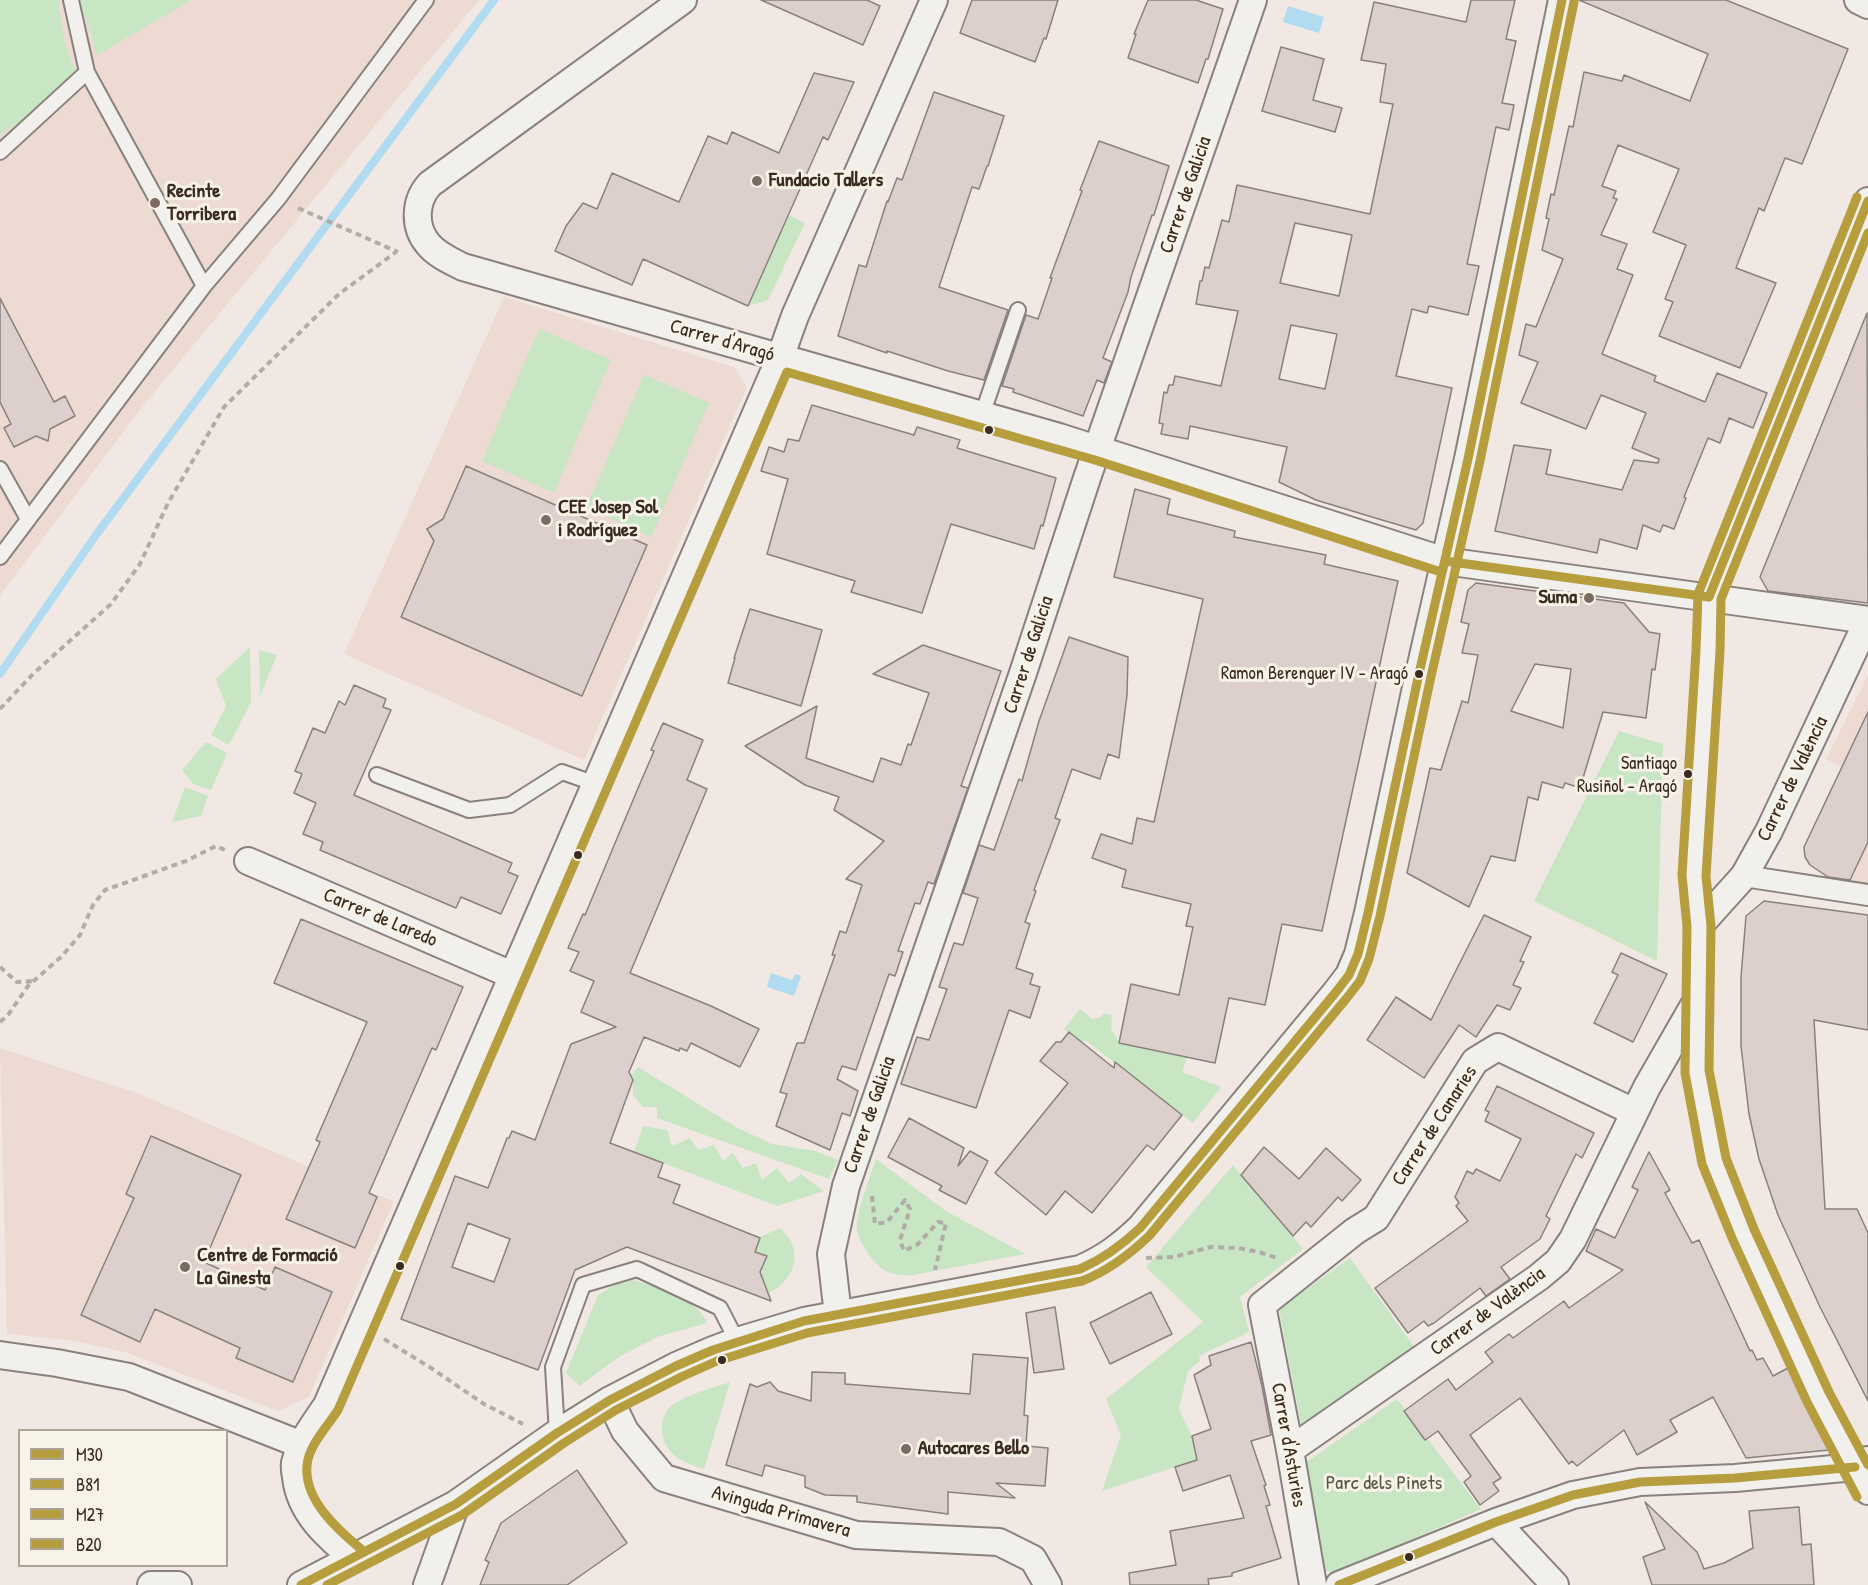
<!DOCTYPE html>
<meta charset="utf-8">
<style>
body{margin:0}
#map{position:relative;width:1868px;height:1585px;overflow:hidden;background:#f1e8e3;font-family:"Patrick Hand",sans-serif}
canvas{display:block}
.legend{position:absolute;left:18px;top:1429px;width:210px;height:138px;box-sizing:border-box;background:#f7f3e8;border:2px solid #aca397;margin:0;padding:8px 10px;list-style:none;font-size:18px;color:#3b2a1e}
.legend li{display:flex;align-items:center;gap:12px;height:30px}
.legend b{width:30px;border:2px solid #aca397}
</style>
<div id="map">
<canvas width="1868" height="1585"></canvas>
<ul class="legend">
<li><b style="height:8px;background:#b69d3e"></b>M30</li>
<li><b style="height:8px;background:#b69d3e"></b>B81</li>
<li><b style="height:8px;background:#b69d3e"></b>M27</li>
<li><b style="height:8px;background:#b69d3e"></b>B20</li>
</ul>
</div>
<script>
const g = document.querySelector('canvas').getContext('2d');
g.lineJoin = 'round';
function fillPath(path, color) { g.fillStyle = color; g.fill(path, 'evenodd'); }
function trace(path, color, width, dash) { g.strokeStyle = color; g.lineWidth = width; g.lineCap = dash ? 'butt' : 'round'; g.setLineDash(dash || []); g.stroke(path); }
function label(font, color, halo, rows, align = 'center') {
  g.font = font + ' "Patrick Hand",sans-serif'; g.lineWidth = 6; g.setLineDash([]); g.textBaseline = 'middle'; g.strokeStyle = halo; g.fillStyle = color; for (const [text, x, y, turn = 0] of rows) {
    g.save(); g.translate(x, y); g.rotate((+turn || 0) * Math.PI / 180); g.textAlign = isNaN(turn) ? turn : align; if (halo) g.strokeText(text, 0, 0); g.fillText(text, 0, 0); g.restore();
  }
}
const built = new Path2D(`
 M0,0H479L143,406L0,595Z
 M504,297L734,367L747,387L584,760L344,654Z
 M1868,675V780L1826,759Z
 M1868,785V882L1850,880L1858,863L1844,856Z
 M0,1048L140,1094L360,1189L394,1201L309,1397L278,1411L125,1352L75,1341L7,1334Z`);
const green = new Path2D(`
 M0,0H59C61,34 66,51 80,82L0,135Z
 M80,0H192L97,55Z
 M789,215L805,223L768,300L748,306Z
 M539,329L611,360L554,493L482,461Z
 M644,375L709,403L651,537L586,508Z
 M250,647L251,702L229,745L211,735L226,706L216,679Z
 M259,650L277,655L260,696Z
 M1619,731L1663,744L1657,961L1534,901Z
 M206,742L227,753L211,790L193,784L182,770Z
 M185,787L208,796L201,816L172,822Z
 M1080,1009L1092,1019L1098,1018L1105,1013L1112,1016L1111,1029L1120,1043L1187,1058L1182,1072L1221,1087L1193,1123L1085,1040L1082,1044L1064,1029Z
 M638,1067L736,1127L772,1144L816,1151L838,1160L829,1179L657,1118V1107H643L633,1095V1079L631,1076Z
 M643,1126L667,1130L672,1146L690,1138L698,1150L714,1145L723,1161L733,1153L743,1168L756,1163L762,1180L777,1168L789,1183L801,1174L824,1191L777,1206L634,1152Z
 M876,1159L946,1211L1025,1254L913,1275C894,1276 882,1273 870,1256C865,1248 859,1240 857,1231C854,1216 871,1175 876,1159Z
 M1233,1165L1303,1249L1240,1297L1249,1332L1199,1356L1200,1361L1188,1371L1179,1409L1192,1436L1197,1460L1102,1491L1121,1435L1106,1399L1203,1322L1146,1267Z
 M780,1228C784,1233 790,1238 792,1244C801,1264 786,1286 768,1293L766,1287H755L765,1259L761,1255L754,1251L760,1237Z
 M1350,1258L1415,1348L1302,1430L1279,1309Z
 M634,1280C658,1289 697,1297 707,1323L657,1337L619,1357L579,1386L566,1373L598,1295L617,1284Z
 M730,1382L704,1469C682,1462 662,1454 662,1427C662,1421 665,1411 670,1407C686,1394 711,1389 730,1382Z
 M1397,1399L1481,1509L1335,1573L1327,1571L1321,1565L1305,1463Z`);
const water = new Path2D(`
 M1288,6L1324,17L1319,33L1283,22Z
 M771,973L792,980L796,974L801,976L794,996L767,987Z`);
const stream = new Path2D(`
 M0,674L96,535L494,0`);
const building = new Path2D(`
 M761,0H867L880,6L863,45Z
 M972,0H1058L1046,39L1044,38L1035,62L960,33Z
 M1148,0H1196L1223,9L1208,59H1206L1198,83L1128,58L1136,34H1134Z
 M1471,0H1515L1506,39L1516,41L1502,103L1514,105L1509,130L1496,127L1467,264L1479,266L1468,315L1429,306L1427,313L1412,309L1396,376L1452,388L1423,523L1416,530L1382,520L1316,500L1279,482L1287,447L1190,426L1188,439L1161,434L1163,424L1159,423L1164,392L1167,393L1169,385H1173L1175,376L1221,386L1238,311L1196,304L1200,281H1202L1205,267L1209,268L1222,220L1229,222L1237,185L1370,214L1393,104L1380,102L1386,64L1361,60L1374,2L1466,22ZM1295,223L1352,235L1339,296L1280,283ZM1291,325L1337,334L1325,389L1279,379Z
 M1579,0H1726L1848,49L1802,164L1785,158L1764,211L1759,208L1736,268L1776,283L1740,368L1659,336L1673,302L1665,299L1686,245L1653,232L1679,169L1618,145L1602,186L1616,191L1613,198L1617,199L1601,235L1627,244L1617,269L1633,275L1602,354L1656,376L1654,381L1705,402L1717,373L1767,393L1753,428L1729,418L1720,443L1708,438L1684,497L1686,498L1674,529L1663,525L1660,532L1643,525L1637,549L1600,539L1597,553L1495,531L1514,445L1551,450L1546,474L1622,490L1634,460L1658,463L1659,459L1632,448L1646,413L1601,395L1586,429L1521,403L1538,362L1519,355L1526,324L1536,327L1563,259L1542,250L1549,219L1546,218L1551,194L1554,195L1569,126L1573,127L1584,72L1622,81L1624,75L1690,101L1708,54Z
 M1281,47L1324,59L1313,100L1342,108L1335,132L1262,111Z
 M814,73L854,82L828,140L823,137L748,306L643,259L632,285L555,251L566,226L583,203L597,209L612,173L679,202L708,136L727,144L732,132L779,153Z
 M934,92L1004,116L988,166H987L979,189L972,187L939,287L1008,310L984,380L948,371L887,351V353L838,336L859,265L866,267L887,201L888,202L897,178L902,180Z
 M1099,141L1169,166L1154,215H1152L1131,277L1128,292L1103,358L1112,362L1104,383L1097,380L1083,416L1013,392L1014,389L1002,386L1026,315L1038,319L1052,278H1050L1082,191L1080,190Z
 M0,298L54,402L65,396L75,416L50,429L48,441L36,436L14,447L4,428L11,424L0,402Z
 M1867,313L1868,603L1768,591L1760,577Z
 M812,405L914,435L917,427L960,440L957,448L1056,478L1043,526L1041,525L1034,549L951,524L922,613L851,592L855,581L767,554L788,479L761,471L769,447L784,452L788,439L799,441Z
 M466,466L647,545L582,696L401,617L434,541L427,529L443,519Z
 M1135,489L1170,499L1167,514L1235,531L1234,537L1326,555L1324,564L1398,581L1322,931L1282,924L1265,1005L1229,998L1215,1063L1119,1043L1131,984L1179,995L1193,927L1186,926L1191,904L1122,887L1126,870L1092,858L1101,834L1132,844L1137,818L1154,822L1203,599L1114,577Z
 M1476,583L1624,603L1649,632L1660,634L1655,670L1652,669L1646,718L1603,712L1583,778L1580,777L1577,787L1565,783L1563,788L1542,782L1538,800L1528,797L1515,861L1491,856L1469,907L1407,873L1430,768L1441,770L1462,701L1468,703L1478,655L1462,653L1469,624L1461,622L1468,590ZM1535,664L1571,669L1563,728L1511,711Z
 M750,609L822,630L801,706L728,683L735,658H734Z
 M1069,637L1128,657L1127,695L1119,758L1108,754L1100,779L1072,769L1055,818L1060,820L1034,890L1036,891L1025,922L1030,924L1016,968L1033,974L1030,984L1040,987L1030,1018L1009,1010L976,1108L901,1084L917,1037L929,1040L947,989L939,987L954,943L963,945L978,898L963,893L979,845L994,850L1019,779L1022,781L1039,721Z
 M923,645L1001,671L961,786L968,788L934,884L928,882L920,904L915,903L898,951L903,952L895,976L889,974L856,1070L842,1066L837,1079L858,1091L850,1116L842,1113L830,1150L776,1126L787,1094L780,1092L797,1043H804L835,955H832L840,931L846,933L862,885L846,879L884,841L834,810L839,797L805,785L745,746L817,706L806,758L873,782L881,758L901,765L908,744L911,745L929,693L873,674Z
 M354,685L386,699L383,707L391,710L354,795L512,863L508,872L518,876L501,914L461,897L456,908L320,850L323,842L303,834L316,803L294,793L302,774L295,771L313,728L325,733L339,701L345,705Z
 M1868,712V842L1850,880L1828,877L1810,865L1805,857L1804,847Z
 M663,723L703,740L687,780L707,789L630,973L711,1006L759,1029L740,1067L691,1043L687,1051L680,1048L679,1051L644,1037L629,1072L633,1080L610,1143L663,1163L658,1177L680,1185L673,1203L760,1238L755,1252L767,1256L760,1272L771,1301L627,1247L575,1270L538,1370L401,1319L455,1176L488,1188L507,1138H509L512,1131L535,1140L571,1044L616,1027L581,1012L594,981L570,971L579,952L568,948L583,914L585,915L636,793L654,751L651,750ZM468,1223L510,1239L494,1282L452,1267Z
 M1764,901L1868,915V1030L1814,1020L1825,1209H1857L1868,1233V1401L1820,1307L1778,1215L1759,1159L1749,1114L1741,1046V977L1746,916Z
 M1484,915L1531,937L1520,961L1524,962L1513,985L1521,988L1510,1010L1497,1005L1476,1037L1459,1025L1424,1078L1367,1040L1396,997L1431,1020Z
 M301,919L463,987L436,1050L432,1048L369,1193L377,1197L355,1248L286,1219L320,1142L316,1140L367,1022L274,983Z
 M1621,953L1667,974L1633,1042L1594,1023L1618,975L1612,972Z
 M1069,1032L1114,1068L1115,1062L1182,1115L1154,1150L1147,1145L1092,1213L1065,1191L1046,1215L995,1173L1068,1083L1040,1061L1056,1042H1061Z
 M1497,1086L1594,1133L1582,1158L1576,1154L1546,1216L1550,1219L1540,1239L1501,1267L1510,1279L1486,1296L1480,1288L1434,1323L1428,1326L1424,1321L1408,1333L1375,1288L1468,1221L1456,1206L1459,1203L1455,1197L1467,1171L1473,1174L1476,1169L1500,1181L1521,1139L1485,1121L1489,1112L1485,1110Z
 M909,1118L964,1148L958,1166L970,1151L988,1161L966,1204L939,1190L942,1186L888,1157Z
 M151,1136L241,1175L204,1262L265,1290L275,1267L332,1292L293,1382L236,1358L240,1348L155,1309L140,1342L81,1315L134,1198L126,1194Z
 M1264,1147L1299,1179L1326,1148L1361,1180L1342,1201L1338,1197L1311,1227L1306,1222L1293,1236L1241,1175Z
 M1649,1152L1670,1190L1665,1193L1692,1243L1699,1240L1750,1351L1752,1350L1757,1360L1763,1358L1773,1376L1788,1368L1829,1450L1746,1458L1713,1397L1670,1420L1677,1432L1637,1455L1624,1430L1577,1466L1572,1461L1569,1464L1520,1398L1470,1435L1501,1478L1493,1483L1499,1491L1480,1505L1464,1482L1471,1476L1438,1431L1425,1440L1404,1411L1448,1379L1456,1390L1493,1362L1485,1352L1509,1334L1513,1338L1564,1301L1569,1308L1623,1270L1586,1251L1596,1229L1615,1238L1638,1190L1632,1187Z
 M1151,1292L1172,1334L1110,1364L1090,1323Z
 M1055,1307L1064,1369L1034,1373L1026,1313Z
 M1251,1342L1262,1386L1271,1435L1251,1441L1266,1485L1264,1486L1270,1505L1266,1506L1281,1558L1232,1573V1576L1208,1579L1209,1585H1130L1129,1573L1176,1565L1170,1531L1244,1518L1230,1475L1183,1491L1175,1467L1197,1460L1192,1436L1211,1429L1194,1375L1211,1365L1209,1356Z
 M973,1354L1028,1358L1024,1415L1028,1416L1026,1446L1048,1448L1045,1486L996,1483L1015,1498L948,1492V1514L857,1502V1496L825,1495L805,1487V1476L765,1465L762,1476L726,1465L750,1384L757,1387L770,1382L778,1391L811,1401L812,1372L845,1373V1384L970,1394Z
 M577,1470L627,1543L567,1585H480L489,1562L485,1560L501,1523Z
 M1645,1502L1697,1552L1704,1569L1724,1563L1753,1548L1749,1511L1799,1507L1802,1545L1811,1544L1814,1585H1652L1643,1557L1665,1549Z`);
const path = new Path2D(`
 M298,208L398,252
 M0,709L34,673L111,604L140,564L168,503L224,407L339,294L396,252
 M0,967L17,982L35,981
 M0,1022L8,1015L28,986L61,957L80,935L93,905L105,890L186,861L216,846L225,850
 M872,1196L875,1224L887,1222L905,1200L910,1209L900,1240L904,1251L918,1244L938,1222L946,1223L935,1270
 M1146,1258L1174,1257L1211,1247L1238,1248L1259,1252L1277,1258
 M384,1339L431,1368L484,1404L523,1424`);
const service = new Path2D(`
 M71,0L87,72L204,286
 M0,152L87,72
 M982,415L1018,310
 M0,469L28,519
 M0,557L204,286L278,199L426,0
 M377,775L469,810L510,805L562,772L596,784
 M557,1433L553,1367L583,1285L637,1269L720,1308L737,1341`);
const pedestrian = new Path2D(`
 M1744,876L1868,895`);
const minor = new Path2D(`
 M683,0L430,184C415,200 413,226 428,244C437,255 451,261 463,267L1059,437L1445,561L1868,620L1769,831L1744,876L1699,926
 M1858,0L1868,5
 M1868,201L1709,597L1708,650L1694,876L1699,926L1697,1071L1714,1161L1743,1234L1818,1397L1868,1491
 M248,861L512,975
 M838,1315L831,1254L846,1186L1023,673L1087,478L1253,0
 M0,1355L57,1363L129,1377L302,1445
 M610,1400L625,1431L664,1478L856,1535L999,1542L1033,1559L1048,1585
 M1290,1450L1539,1277L1558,1261L1573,1239L1647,1087L1697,1000
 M1496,1522L1555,1585
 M353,1558C327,1536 300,1513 296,1477C295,1472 294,1467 295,1463C300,1442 315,1423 327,1405L780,358L795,316L934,0
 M151,1585H178
 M301,1585L456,1504L557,1433L610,1400L676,1366L713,1350L737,1341L804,1321L1080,1269C1104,1259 1121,1246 1140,1228L1336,992L1349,975L1358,954L1368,913L1418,678L1468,459L1562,0
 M427,1585L456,1504
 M1313,1585L1290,1450L1262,1305L1355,1231L1376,1218L1475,1061L1498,1047L1634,1112
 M1339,1585L1496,1522L1573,1495L1640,1482L1735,1478L1855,1467L1867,1460`);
const bus1 = new Path2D(`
 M1445,561L1709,597
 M1709,597L1868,201
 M301,1585L456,1504L557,1433L610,1400L676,1366L713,1350L804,1321L1080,1269C1103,1259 1122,1245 1140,1228L1336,992L1349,975L1358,954L1368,913L1418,678L1468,459L1562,0
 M1339,1585L1496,1522L1573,1495L1640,1482L1735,1478L1855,1467`);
const bus2 = new Path2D(`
 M361,1549C338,1530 304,1500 307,1466C308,1446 328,1426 338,1410L787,372L1095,460L1441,572
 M327,1585L462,1515L564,1443L616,1410L681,1377L717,1361L807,1333L1082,1281C1108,1271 1130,1254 1149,1236L1346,999L1360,981L1369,959L1380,916L1430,681L1480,461L1574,2`);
const bus3 = new Path2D(`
 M1857,197L1698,594L1696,650L1682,875L1687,927L1685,1073L1702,1164L1732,1238L1807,1402L1857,1497`);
const bus4 = new Path2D(`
 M1868,233L1721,599L1720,651L1706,876L1711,926L1709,1070L1726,1158L1754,1229L1829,1392L1868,1465`);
const markers = [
 [757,181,6,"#7b6c63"],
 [155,203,6,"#7b6c63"],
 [989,430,5,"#3b2a1e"],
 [546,520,6,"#7b6c63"],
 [1589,598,6,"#7b6c63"],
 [1419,674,5,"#3b2a1e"],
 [1688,774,5,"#3b2a1e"],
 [578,855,5,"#3b2a1e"],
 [400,1266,5,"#3b2a1e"],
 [185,1267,6,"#7b6c63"],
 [722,1360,5,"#3b2a1e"],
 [906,1449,6,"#7b6c63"],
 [1409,1557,5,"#3b2a1e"]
];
const busNames = [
 ["Ramon Berenguer IV - Aragó",1408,674],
 ["Santiago",1677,764],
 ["Rusiñol - Aragó",1677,787]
];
const poiNames = [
 ["Fundacio Tallers",769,181],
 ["Recinte",167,192],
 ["Torribera",167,215],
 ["CEE Josep Sol",558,508],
 ["i Rodríguez",558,531],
 ["Suma",1577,598,"right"],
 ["Centre de Formació",197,1256],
 ["La Ginesta",197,1279],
 ["Autocares Bello",918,1449]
];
const streetNames = [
 ["Carrer de Galicia",1186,195,-71],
 ["Carrer d'Aragó",722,341,16],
 ["Carrer de Galicia",1029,655,-72],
 ["Carrer de València",1793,779,-64],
 ["Carrer de Laredo",380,918,23],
 ["Carrer de Galicia",870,1115,-71],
 ["Carrer de Canaries",1435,1126,-57],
 ["Carrer de València",1488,1312,-36],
 ["Carrer d'Asturies",1288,1445,80],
 ["Avinguda Primavera",781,1512,16]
];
const parkNames = [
 ["Parc dels Pinets",1384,1484]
];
fillPath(built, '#eddad3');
fillPath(green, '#c9e6c4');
fillPath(water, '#b0dbf0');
trace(stream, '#b0dbf0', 8);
fillPath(building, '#ddd0cc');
trace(building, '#88817c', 1.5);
trace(service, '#88817c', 18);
trace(pedestrian, '#88817c', 24);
trace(minor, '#88817c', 30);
trace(path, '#b0aca8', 4, [6, 4.5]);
trace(service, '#f2f0ec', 14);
trace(pedestrian, '#f2f0ec', 20);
trace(minor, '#f2f0ec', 26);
trace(bus1, '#b69d3e', 9);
trace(bus2, '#b69d3e', 9);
trace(bus3, '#b69d3e', 9);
trace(bus4, '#b69d3e', 9);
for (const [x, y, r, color] of markers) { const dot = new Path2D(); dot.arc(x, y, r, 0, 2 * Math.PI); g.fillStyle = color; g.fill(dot); trace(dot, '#f7f3e8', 2); }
label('18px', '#3b2a1e', '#f7f3e8', busNames, 'right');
label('bold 20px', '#3b2a1e', '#f7f3e8', poiNames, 'left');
label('20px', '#3b2a1e', '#f7f3e8', streetNames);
label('20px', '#565941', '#f7f3e8', parkNames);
</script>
